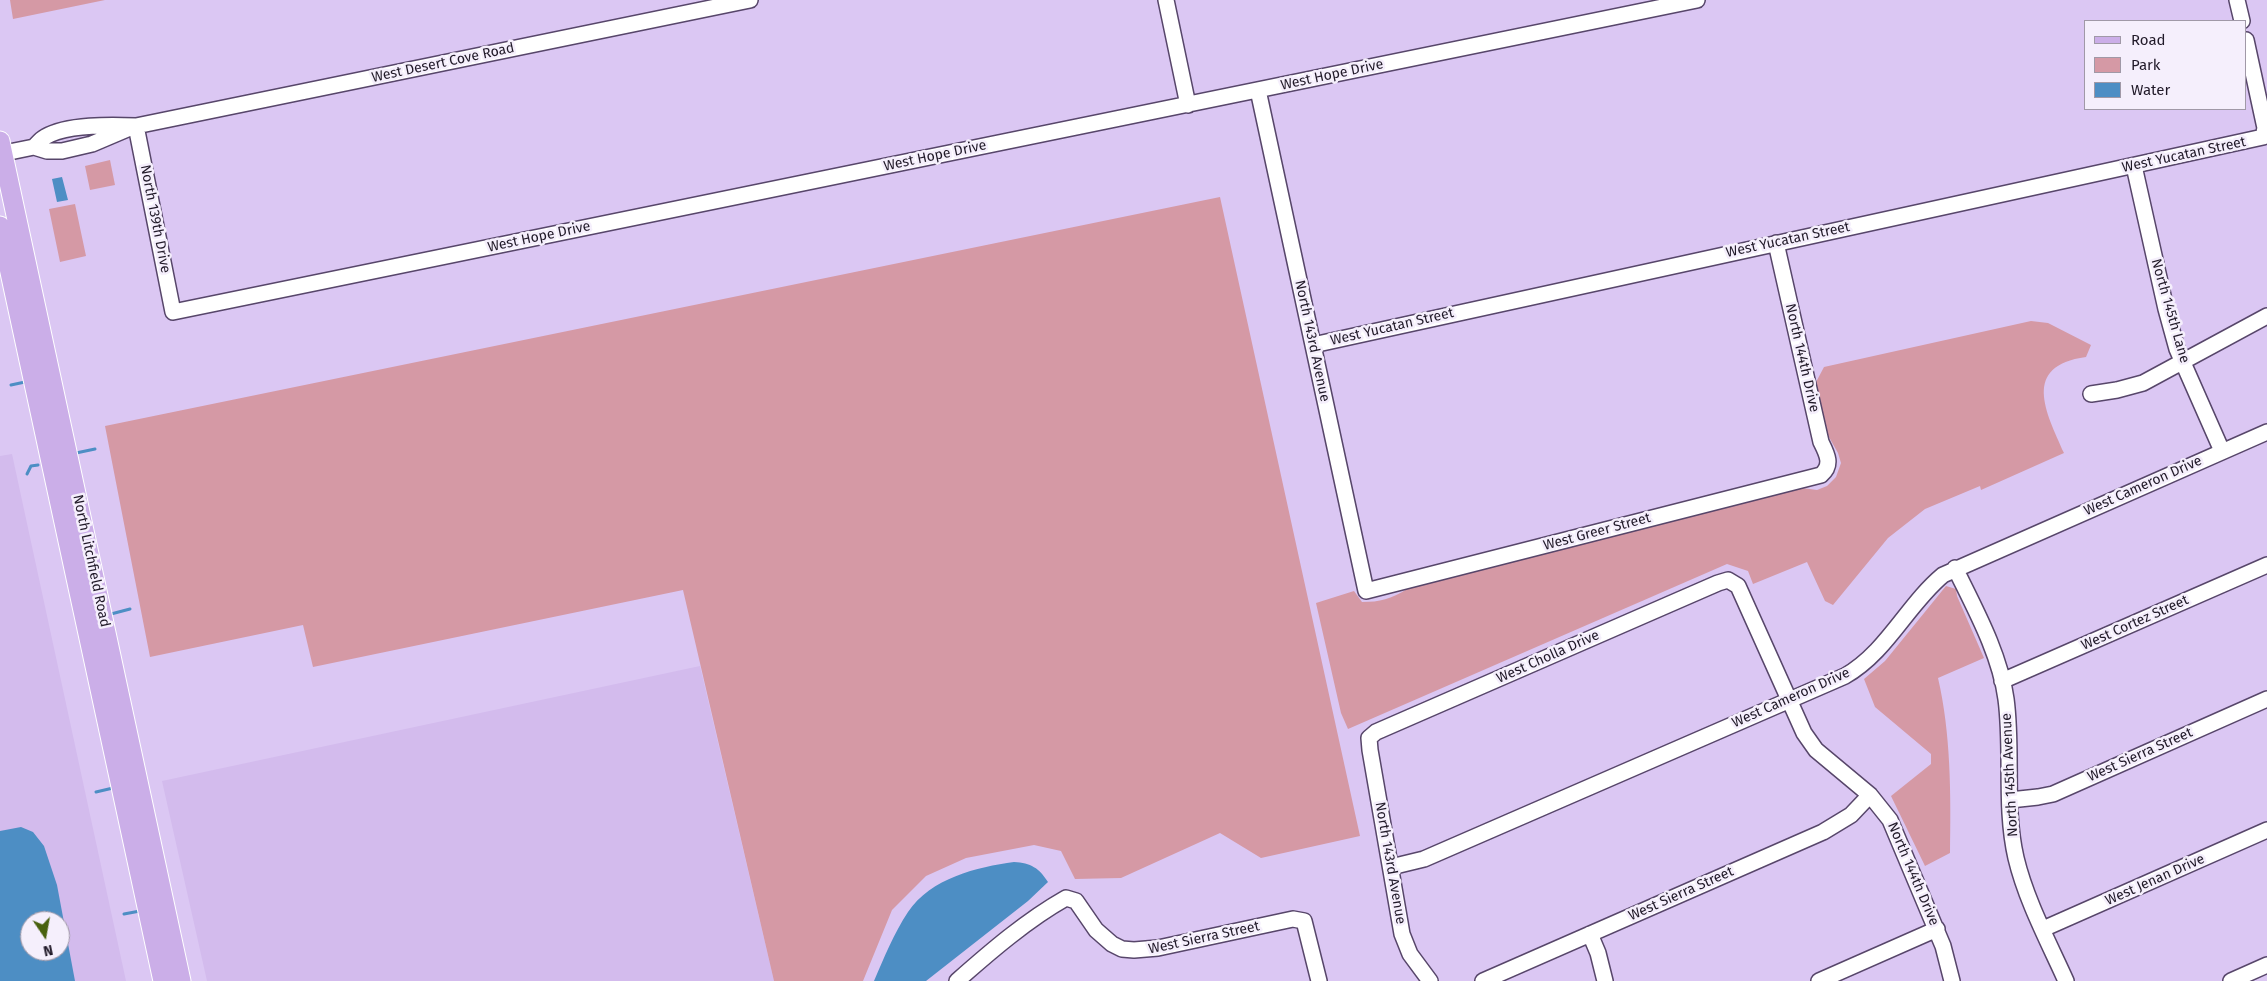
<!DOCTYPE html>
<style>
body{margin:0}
#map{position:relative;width:2267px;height:981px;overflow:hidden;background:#dbc7f3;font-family:"Fira Sans",sans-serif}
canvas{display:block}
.legend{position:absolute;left:2084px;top:20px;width:162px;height:90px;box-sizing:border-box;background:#f5effc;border:1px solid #a099a7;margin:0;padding:6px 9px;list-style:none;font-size:15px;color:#201928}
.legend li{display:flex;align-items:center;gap:10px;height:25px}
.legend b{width:25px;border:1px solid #a099a7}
.north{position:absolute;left:20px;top:911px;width:50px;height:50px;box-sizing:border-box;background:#f5effc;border:1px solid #a099a7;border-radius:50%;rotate:168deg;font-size:14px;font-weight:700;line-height:20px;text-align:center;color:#201928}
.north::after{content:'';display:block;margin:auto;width:18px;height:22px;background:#48610f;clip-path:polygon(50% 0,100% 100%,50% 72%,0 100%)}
</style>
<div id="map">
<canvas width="2267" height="981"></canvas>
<ul class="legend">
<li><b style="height:6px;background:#cbaee8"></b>Road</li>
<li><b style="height:14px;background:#d599a5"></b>Park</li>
<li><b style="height:14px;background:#4d8ec4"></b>Water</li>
</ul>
<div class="north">N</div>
</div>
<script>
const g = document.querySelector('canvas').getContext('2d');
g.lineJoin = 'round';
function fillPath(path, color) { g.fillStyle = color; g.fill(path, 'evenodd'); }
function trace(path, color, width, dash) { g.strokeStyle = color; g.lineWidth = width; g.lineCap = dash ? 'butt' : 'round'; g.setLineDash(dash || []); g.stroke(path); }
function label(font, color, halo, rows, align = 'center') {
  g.font = font + ' "Fira Sans",sans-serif'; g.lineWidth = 5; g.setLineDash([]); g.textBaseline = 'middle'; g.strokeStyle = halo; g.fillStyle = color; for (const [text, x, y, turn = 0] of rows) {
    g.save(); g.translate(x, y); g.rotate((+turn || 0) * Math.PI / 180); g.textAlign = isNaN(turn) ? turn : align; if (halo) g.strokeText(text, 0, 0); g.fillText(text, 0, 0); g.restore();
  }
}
const built = new Path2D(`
 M12,454L126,981H0V456ZM30,921H60V951H30Z
 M700,666L774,981H207L162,781Z`);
const green = new Path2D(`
 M10,0H105L13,19Z
 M110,160L115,185L90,190L85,166Z
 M1220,197L1360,836L1261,858L1220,833L1121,878L1075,879L1061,851L1034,845L966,858L926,876L892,910L863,981H774L683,590L313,667L303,625L150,657L105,426Z
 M75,204L86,256L60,262L49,209Z
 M2031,321L2048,323L2091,345L2086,357C2021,366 2046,412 2064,453L1981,490L1980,486L1925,509L1888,538L1833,605L1825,601L1807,562L1753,584L1748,571L1727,564L1348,729L1341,713L1316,603L1354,591L1362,602C1380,602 1391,599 1407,589L1768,494L1802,488L1817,490L1827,486L1836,477L1841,463L1838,453L1825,430L1815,384L1824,367Z
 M1946,586L1956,589L1957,596L1984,658L1938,678C1951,734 1951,795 1950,853L1925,866L1891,796L1931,764V754L1875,707L1864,679L1885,661Z`);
const water = new Path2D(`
 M62,177L68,200L57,202L52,179Z
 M21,827L33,832L44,846L57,885L75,981H0V831ZM30,921H60V951H30Z
 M1014,862C1031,863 1039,868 1048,882L1028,901L926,981H874C884,958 894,933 908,912C931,878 977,867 1014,862Z`);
const stream = new Path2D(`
 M11,385L25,382
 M76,453L95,449
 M27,474L31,466L38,465
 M111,614L130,609
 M96,792L113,788
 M124,914L140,911`);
const minor = new Path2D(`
 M1166,0L1188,105
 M2237,0L2242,21
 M1258,90L1366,591L1821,475C1833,465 1827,454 1821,442L1776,243
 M136,126L173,312L1697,0
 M34,147C37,144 41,139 45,137C67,124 111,125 136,126L750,0
 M0,154L34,147L47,151H62L92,144L132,127
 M2134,166L2166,309L2177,349L2222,451
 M1313,345L2263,137L2265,128L2246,40
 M2091,394L2117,390L2143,383L2267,316
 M1955,568C1975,609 2000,654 2006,699C2013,751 2004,806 2016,858C2026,900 2048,941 2066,981
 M2002,681L2267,565
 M2010,800L2038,797L2053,794L2267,699
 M1391,867L1424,859L1845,676C1887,652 1907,605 1943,575L2267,432
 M2043,929L2267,830
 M1590,934L1598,953L1605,981
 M957,981C991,951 1027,920 1066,898L1076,901L1096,930L1112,944L1122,949L1134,950L1158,948L1293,919L1304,921L1319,981
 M1430,981L1410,954L1402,934L1370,750L1369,738L1376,732L1718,583L1728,580L1738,586L1804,733L1816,750L1870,795L1890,820L1943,946L1952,981
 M1483,981L1823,832L1851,815L1870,795
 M1819,981L1937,929
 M2231,981L2267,965`);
const major = new Path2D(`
 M0,141L181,981
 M0,226L163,981`);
const streetNames = [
 ["West Desert Cove Road",443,63,-12],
 ["West Hope Drive",1332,75,-12],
 ["West Yucatan Street",2184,155,-12],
 ["West Hope Drive",935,156,-12],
 ["North 139th Drive",155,219,79],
 ["West Hope Drive",539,237,-12],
 ["West Yucatan Street",1788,240,-12],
 ["North 145th Lane",2170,311,74],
 ["West Yucatan Street",1392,327,-13],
 ["North 143rd Avenue",1312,341,78],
 ["North 144th Drive",1802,358,77],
 ["West Cameron Drive",2143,486,-24],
 ["West Greer Street",1597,532,-15],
 ["North Litchfield Road",91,561,78],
 ["West Cortez Street",2135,623,-24],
 ["West Cholla Drive",1548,657,-24],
 ["West Cameron Drive",1791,698,-24],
 ["West Sierra Street",2140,755,-24],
 ["North 145th Avenue",2010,775,-93],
 ["North 143rd Avenue",1390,863,80],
 ["North 144th Drive",1913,874,67],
 ["West Jenan Drive",2155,880,-24],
 ["West Sierra Street",1681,894,-24],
 ["West Sierra Street",1204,938,-12]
];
fillPath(built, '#d3bbed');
fillPath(green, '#d599a5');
fillPath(water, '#4d8ec4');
trace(stream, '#4d8ec4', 3);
trace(minor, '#57466a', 18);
trace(major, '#fff', 21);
trace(minor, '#fff', 15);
trace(major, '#cbaee8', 19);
label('14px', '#201928', '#f5effc', streetNames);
</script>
